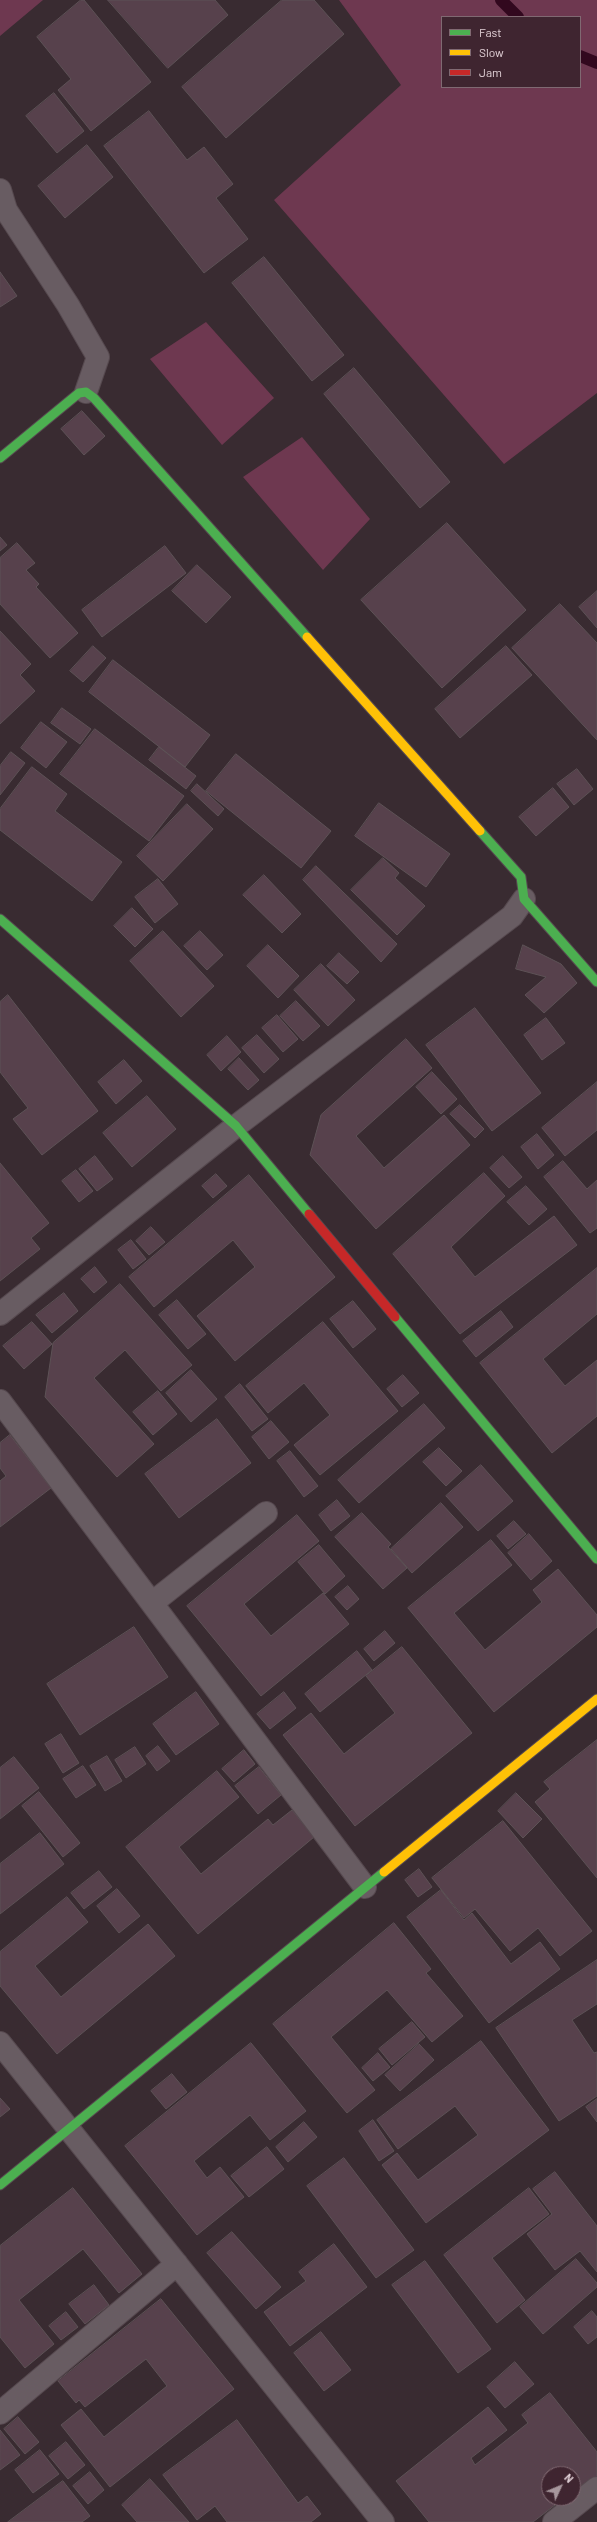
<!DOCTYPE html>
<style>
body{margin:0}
#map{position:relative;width:597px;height:2522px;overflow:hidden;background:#392b31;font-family:Barlow,sans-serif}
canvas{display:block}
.legend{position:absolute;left:441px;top:16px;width:140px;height:72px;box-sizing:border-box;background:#3f2530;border:1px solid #806972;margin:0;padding:5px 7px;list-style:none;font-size:12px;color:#e1d0d6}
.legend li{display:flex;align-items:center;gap:8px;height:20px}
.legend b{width:20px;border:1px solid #806972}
.north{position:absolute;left:541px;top:2466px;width:40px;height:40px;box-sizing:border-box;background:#3f2530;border:1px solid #806972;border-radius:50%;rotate:46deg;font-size:11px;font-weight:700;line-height:16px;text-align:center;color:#e1d0d6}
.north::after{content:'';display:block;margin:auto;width:14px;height:18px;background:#a6969c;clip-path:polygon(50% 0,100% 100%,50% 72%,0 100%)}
</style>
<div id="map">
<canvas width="597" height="2522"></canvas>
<ul class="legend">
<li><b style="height:5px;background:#4caf50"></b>Fast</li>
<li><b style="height:5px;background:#ffc107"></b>Slow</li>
<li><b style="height:5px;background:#c62828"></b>Jam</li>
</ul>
<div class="north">N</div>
</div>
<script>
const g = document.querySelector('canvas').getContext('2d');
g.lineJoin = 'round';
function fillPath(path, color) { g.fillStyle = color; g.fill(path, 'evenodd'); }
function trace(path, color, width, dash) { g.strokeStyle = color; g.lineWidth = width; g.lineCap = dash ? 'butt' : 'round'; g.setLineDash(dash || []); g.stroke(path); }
const green = new Path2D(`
 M0,0H43L0,36Z
 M339,0H597V393L504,464L274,200L401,85ZM442,17H580V87H442Z
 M206,322L274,398L222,445L150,359Z
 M302,437L370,519L323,570L243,477Z`);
const stream = new Path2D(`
 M501,0L518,17
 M580,56L597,63`);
const building = new Path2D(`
 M81,0H84L151,82L91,131L58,90L71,79L37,37Z
 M108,0H215L228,15L168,68Z
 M282,0H314L344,34L226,138L182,87Z
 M54,93L84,131L57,153L26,116Z
 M149,111L187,160L204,147L233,184L216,198L248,239L204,273L104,146Z
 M87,145L113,177L65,218L38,186Z
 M264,257L344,355L312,381L232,283Z
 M0,272L17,296L0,307Z
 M354,368L450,482L420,508L324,394Z
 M82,411L105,436L84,455L61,429Z
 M447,523L526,610L442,688L361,600Z
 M0,537L7,545L0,551Z
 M17,543L35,563L26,570L39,584L36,587L78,633L50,658L0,604V558Z
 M165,546L186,573L102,637L82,610Z
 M197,565L231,597L206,623L172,591Z
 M597,591V628L579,607Z
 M560,604L597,643V740L512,648Z
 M0,631L31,664L20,675L35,691L0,724Z
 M93,646L106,658L83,682L70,671Z
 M506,646L532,675L460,738L435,709Z
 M113,660L210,735L185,767L89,692Z
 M62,708L91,729L80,744L51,723Z
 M41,722L67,742L46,768L21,748Z
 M95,729L184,796L149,841L60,774Z
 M159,747L196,776L186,789L149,760Z
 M11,752L25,763L0,795V766Z
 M236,754L331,831L301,868L206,791Z
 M32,767L67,794L55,811L122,862L92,901L0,830V809Z
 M577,769L593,789L574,805L557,784Z
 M197,784L224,809L218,816L191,791Z
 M553,788L569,807L536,836L519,817Z
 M379,803L450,854L426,887L355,836Z
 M187,804L213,829L163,881L137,856Z
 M383,858L399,873L395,878L425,906L397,935L351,890Z
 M316,866L397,944L381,962L303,880Z
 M264,875L301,914L282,933L243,895Z
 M158,879L178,904L155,923L135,897Z
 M132,908L153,929L135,947L114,926Z
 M163,931L214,986L181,1017L130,961Z
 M200,931L223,955L207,970L184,946Z
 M268,945L299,976L278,998L247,966Z
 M523,945L561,964L577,983L544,1013L525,995L546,977L516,969Z
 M339,953L359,972L347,984L327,966Z
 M321,964L355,1000L328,1026L294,990Z
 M8,995L98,1111L42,1155L13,1119L28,1108L0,1072V1002Z
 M296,1001L320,1026L303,1041L280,1016Z
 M475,1008L541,1093L492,1131L426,1045Z
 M277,1015L298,1039L283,1052L262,1028Z
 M546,1018L565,1043L542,1060L524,1035Z
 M257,1035L279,1059L264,1073L242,1048Z
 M227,1036L241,1052L221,1071L207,1055Z
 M406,1039L432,1068L356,1136L384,1168L444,1115L470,1145L376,1229L310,1155L321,1115Z
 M239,1058L259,1080L248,1090L228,1069Z
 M124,1060L142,1081L116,1104L98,1082Z
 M432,1072L457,1099L441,1114L416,1087Z
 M597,1082V1130L565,1156L542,1128Z
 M147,1096L176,1129L132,1167L103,1133Z
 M460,1105L484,1129L475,1138L450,1114Z
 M537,1134L554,1155L538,1169L521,1147Z
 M95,1156L113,1179L97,1191L79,1169Z
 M503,1156L522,1177L509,1188L490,1168Z
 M563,1161L587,1189L597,1180V1228L590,1233L544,1177Z
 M0,1163L49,1223L31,1238L40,1249L0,1281Z
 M76,1170L93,1191L79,1202L62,1181Z
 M484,1173L505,1196L451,1247L475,1277L554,1216L577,1245L460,1334L393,1254Z
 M216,1174L227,1186L213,1198L202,1186Z
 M249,1175L335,1277L235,1361L197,1316L255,1267L233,1240L154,1307L129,1277Z
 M526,1186L547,1209L529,1225L507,1202Z
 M151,1227L165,1242L149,1255L136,1241Z
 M131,1240L146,1259L133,1269L118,1250Z
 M95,1267L107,1282L94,1293L81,1279Z
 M597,1268V1314L543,1359L565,1386L597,1360V1416L552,1453L480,1363Z
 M120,1284L192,1365L161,1391L125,1350L94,1378L154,1444L117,1477L45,1397L53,1343Z
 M64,1293L78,1311L52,1333L36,1315Z
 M177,1300L206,1334L188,1349L159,1315Z
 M353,1301L376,1329L353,1348L330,1319Z
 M501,1311L513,1327L476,1357L463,1341Z
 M32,1322L52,1344L24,1369L3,1346Z
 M323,1322L398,1411L320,1475L294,1445L330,1415L304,1383L268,1413L246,1386Z
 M191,1370L217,1399L191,1422L166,1393Z
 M403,1375L419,1393L402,1407L387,1389Z
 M240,1384L268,1419L252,1431L225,1397Z
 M158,1391L177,1414L153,1435L133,1412Z
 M424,1404L445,1428L359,1503L338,1480Z
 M217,1419L251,1463L179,1518L145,1474Z
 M271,1421L289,1442L269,1459L252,1437Z
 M10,1435L51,1488L0,1527V1481L6,1476L0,1468V1443Z
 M439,1448L462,1471L446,1486L423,1462Z
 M290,1451L318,1486L304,1497L277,1461Z
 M481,1465L513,1501L478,1531L446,1496Z
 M337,1500L350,1516L331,1531L319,1515Z
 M441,1503L463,1527L412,1573L391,1549Z
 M362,1513L391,1544L388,1547L407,1568L383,1589L335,1537Z
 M297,1515L319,1541L244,1604L271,1636L323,1593L349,1624L261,1696L187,1606Z
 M514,1521L526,1534L508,1549L497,1536Z
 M529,1534L552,1561L531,1580L508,1553Z
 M491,1540L512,1565L454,1613L485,1650L542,1602L533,1590L558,1569L597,1615V1627L494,1712L408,1608Z
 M319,1545L345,1576L325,1594L298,1562Z
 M348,1586L359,1599L347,1610L335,1597Z
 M134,1627L168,1677L80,1735L47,1684Z
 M385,1631L395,1643L374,1661L364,1649Z
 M402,1647L472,1733L355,1826L283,1735L311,1713L344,1754L395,1713L366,1676Z
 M357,1651L372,1670L320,1712L305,1694Z
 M196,1692L219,1724L176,1755L153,1724Z
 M284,1692L296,1708L270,1729L257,1714Z
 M61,1734L79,1763L63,1773L45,1744Z
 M597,1740V1878L535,1802L550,1789L544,1782Z
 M158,1746L170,1761L157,1771L146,1756Z
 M135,1747L146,1764L126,1778L115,1760Z
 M244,1750L255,1764L234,1782L222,1769Z
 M107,1756L122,1781L105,1791L90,1766Z
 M14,1757L39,1788L0,1819V1768Z
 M83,1766L96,1785L76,1798L63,1779Z
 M259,1767L281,1795L258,1814L235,1786Z
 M217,1771L239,1797L179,1847L201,1874L268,1819L273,1825L292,1810L314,1837L198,1934L126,1847Z
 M39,1792L80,1843L63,1857L22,1806Z
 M516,1793L542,1819L523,1838L498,1811Z
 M503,1821L592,1931L560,1956L538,1928L510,1951L475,1909L464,1918L432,1878Z
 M40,1833L64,1864L0,1914V1864Z
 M419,1869L432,1887L418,1897L405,1880Z
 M99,1871L112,1887L84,1909L71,1893Z
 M117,1889L140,1916L119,1933L97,1906Z
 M441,1890L464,1920L472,1913L511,1964L540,1942L560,1969L489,2023L407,1917Z
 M67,1897L88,1922L35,1966L61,1997L148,1924L175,1956L57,2054L0,1986V1952Z
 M394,1923L431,1969L426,1973L463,2016L432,2042L387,1990L331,2037L375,2090L347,2113L273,2024Z
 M597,1960V2004L572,2020L594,2053L597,2052V2096L559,2121L496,2028Z
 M412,2022L425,2037L392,2065L379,2049Z
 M481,2041L549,2130L426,2223L382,2165L397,2153L418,2180L478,2135L455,2106L398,2149L377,2120Z
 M251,2043L306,2111L270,2140L250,2115L194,2161L207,2178L220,2167L244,2197L197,2235L125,2146Z
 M419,2044L434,2060L400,2091L385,2075Z
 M378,2053L390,2067L373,2081L362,2068Z
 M172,2074L187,2092L166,2109L151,2091Z
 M0,2098L10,2109L0,2117Z
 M597,2099V2122L586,2107Z
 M373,2120L394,2151L379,2161L359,2131Z
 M304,2122L317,2137L288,2162L276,2147Z
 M267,2147L284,2169L249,2197L231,2176Z
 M344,2158L414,2250L376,2278L307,2186Z
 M555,2172L597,2226V2272L580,2251L555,2270L527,2234L552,2214L533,2189Z
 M73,2188L142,2274L119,2293L83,2249L19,2300L54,2344L25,2368L0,2337V2246Z
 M529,2188L549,2214L492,2258L525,2300L497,2323L444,2255Z
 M232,2232L281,2287L256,2309L207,2253Z
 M334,2244L367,2287L290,2346L264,2312L306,2281L299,2272Z
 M576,2259L597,2283V2287L543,2334L520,2307Z
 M425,2261L491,2349L458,2373L392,2285Z
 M94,2285L109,2305L85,2324L69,2304Z
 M161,2299L234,2389L110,2487L61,2425L81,2409L104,2437L167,2386L146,2359L85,2407L79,2400L76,2403L58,2381Z
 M592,2311L597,2317V2337L588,2344L574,2327Z
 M66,2312L78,2327L61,2340L49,2326Z
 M321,2332L351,2370L324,2391L294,2353Z
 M515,2362L534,2384L505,2408L487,2387Z
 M550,2393L597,2452V2484L573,2493V2474H549V2498H564L533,2522H429L396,2481L488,2407L507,2430L471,2458L475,2465L528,2423L522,2415Z
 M18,2417L39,2442L25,2454L4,2429Z
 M237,2420L298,2503L307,2496L321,2514L311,2522H227L215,2506L197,2520L163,2475Z
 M0,2430L20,2455L0,2470Z
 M66,2442L85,2465L68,2479L49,2456Z
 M40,2450L59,2474L33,2493L15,2470Z
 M90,2472L104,2490L88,2504L73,2486Z
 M150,2479L189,2522H137L122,2505Z
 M63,2481L90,2516L82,2522H8Z`);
const street = new Path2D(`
 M0,190L6,210L68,305L98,357L86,392
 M0,1314L236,1126L512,916L524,899
 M0,1401L365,1887
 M152,1603L266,1513
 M0,2043L383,2522
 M0,2413L177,2264
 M554,2522L597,2488`);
const fast = new Path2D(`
 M0,458L79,393L86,392L94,398L307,637
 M480,831L521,877L524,899L597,982
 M0,919L236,1126L309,1214
 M395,1317L597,1559
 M0,2185L384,1872`);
const slow = new Path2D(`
 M307,637L480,831
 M384,1872L597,1699`);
const jam = new Path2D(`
 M309,1214L395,1317`);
fillPath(green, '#6e3850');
trace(stream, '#32081e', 12);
fillPath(building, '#57414c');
trace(building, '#5d5256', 1);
trace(street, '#56494f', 24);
trace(fast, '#56494f', 11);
trace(slow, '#56494f', 11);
trace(jam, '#56494f', 11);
trace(street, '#685c62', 22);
trace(fast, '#4caf50', 9);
trace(slow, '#ffc107', 9);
trace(jam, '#c62828', 9);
</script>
